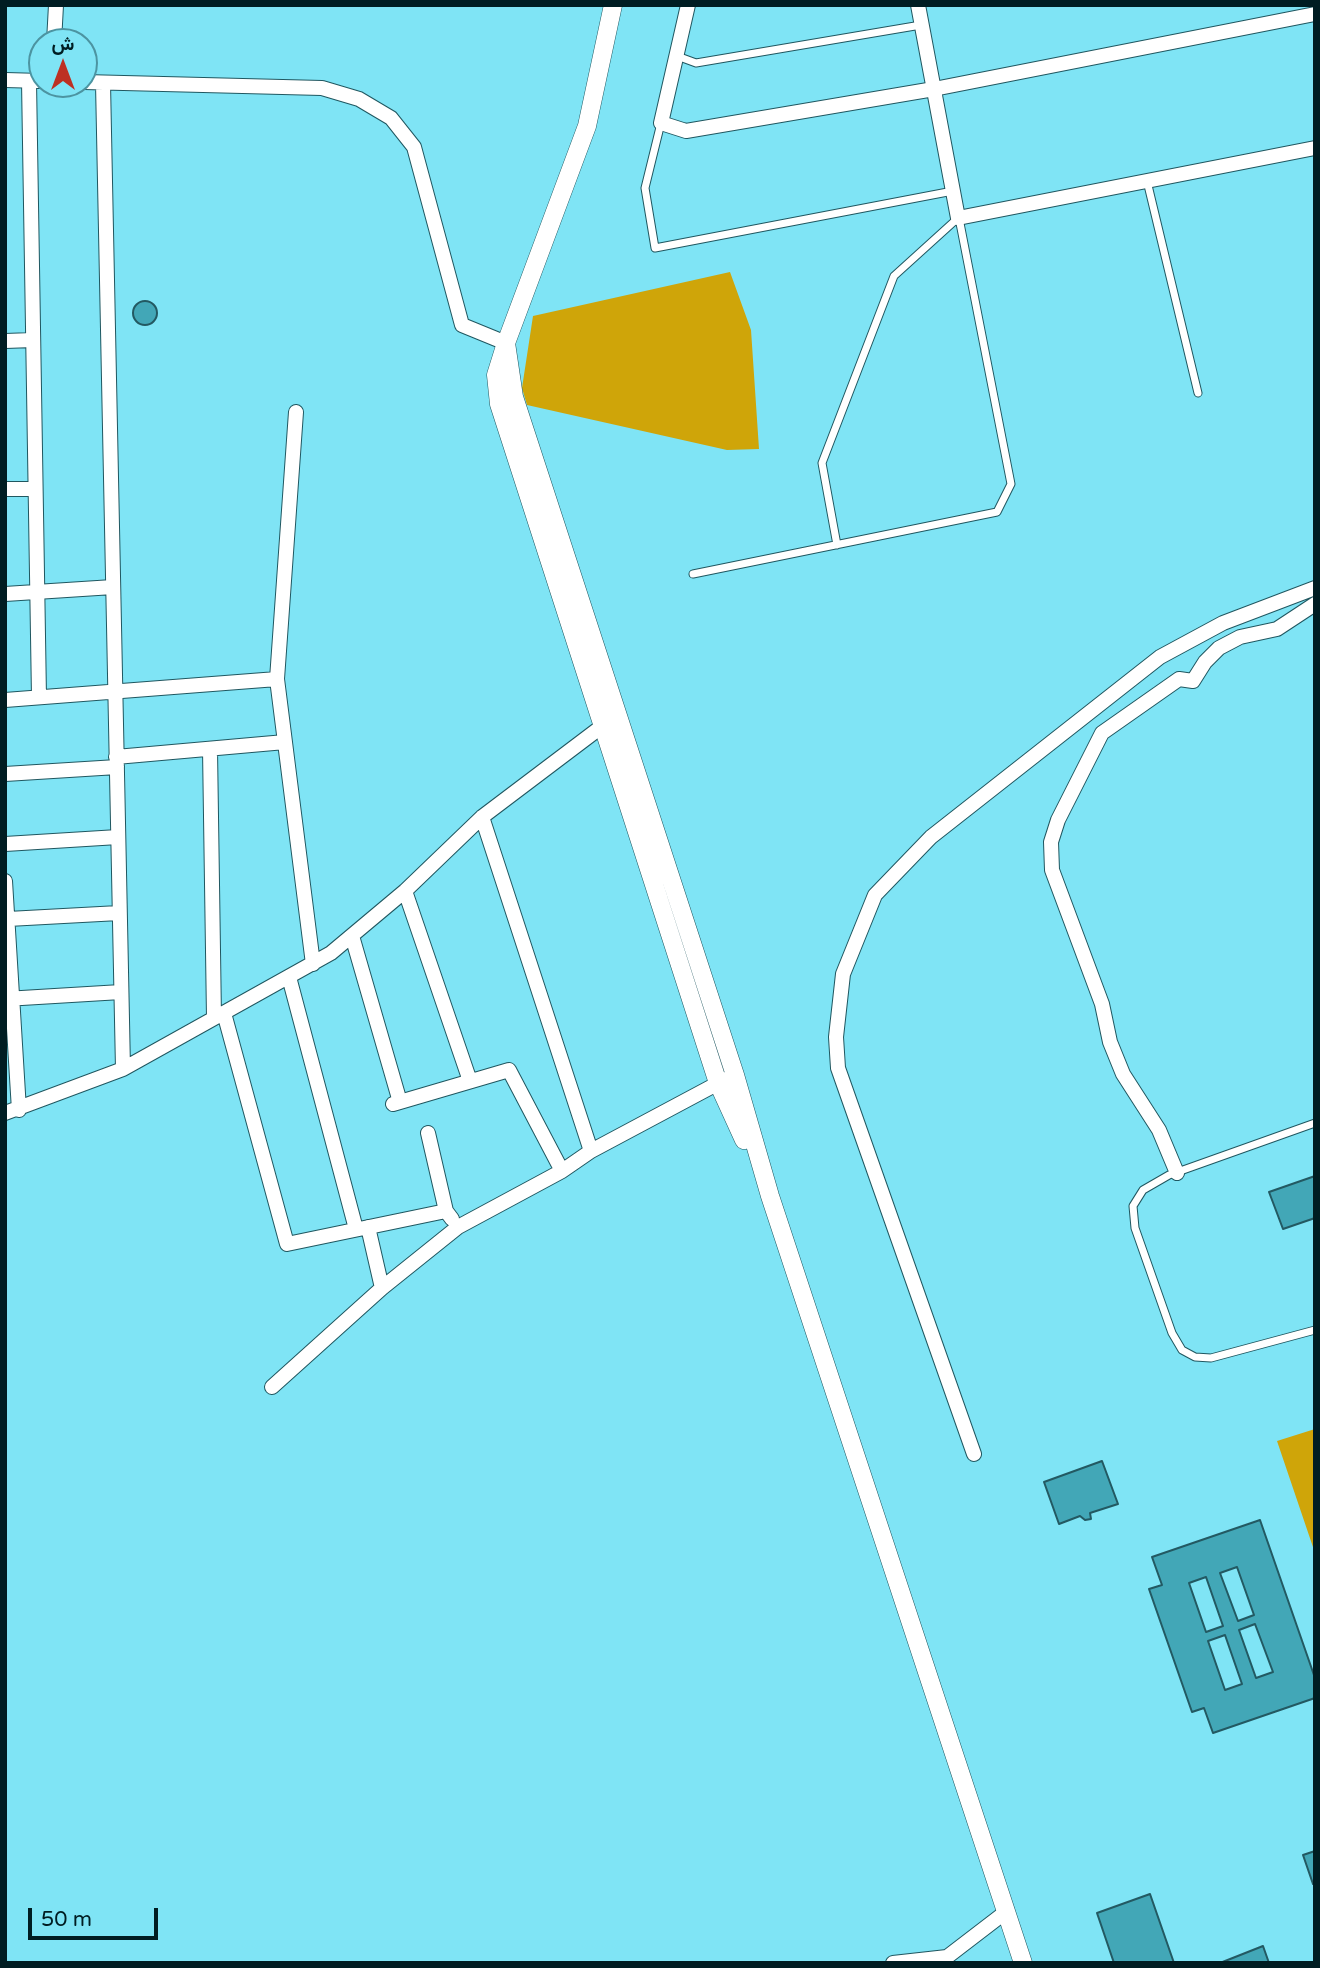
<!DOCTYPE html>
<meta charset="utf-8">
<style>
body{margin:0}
#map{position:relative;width:1320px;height:1968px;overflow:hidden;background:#7fe4f5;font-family:"Varela Round",Vazirmatn,sans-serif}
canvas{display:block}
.frame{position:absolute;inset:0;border:7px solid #001d22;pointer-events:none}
.north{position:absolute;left:28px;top:28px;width:70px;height:70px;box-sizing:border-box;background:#7fe4f5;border:2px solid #4c94a1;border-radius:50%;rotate:0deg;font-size:19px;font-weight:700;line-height:28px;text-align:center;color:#001d22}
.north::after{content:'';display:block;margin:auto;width:24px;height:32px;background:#bd3022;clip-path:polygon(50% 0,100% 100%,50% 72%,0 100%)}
.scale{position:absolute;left:28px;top:1908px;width:130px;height:32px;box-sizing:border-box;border:4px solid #001d22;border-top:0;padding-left:9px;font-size:21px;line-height:24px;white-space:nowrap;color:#001d22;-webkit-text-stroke:5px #7fe4f5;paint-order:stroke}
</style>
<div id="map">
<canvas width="1320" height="1968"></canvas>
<div class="frame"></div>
<div class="north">ش</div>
<div class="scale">50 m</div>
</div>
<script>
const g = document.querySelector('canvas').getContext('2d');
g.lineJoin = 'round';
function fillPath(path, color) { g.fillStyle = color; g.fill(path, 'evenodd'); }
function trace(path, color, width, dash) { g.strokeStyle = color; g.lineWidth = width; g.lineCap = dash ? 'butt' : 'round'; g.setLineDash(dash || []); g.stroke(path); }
const green = new Path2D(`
 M730,272L751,330L759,449L727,450L527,405L522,388L533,316Z
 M1315,1429V1553L1277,1441Z`);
const building = new Path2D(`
 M133 313a12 12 0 1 1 24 0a12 12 0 1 1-24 0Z
 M1315,1176V1218L1283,1229L1269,1192Z
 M1102,1461L1118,1504L1090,1513L1091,1519L1085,1520L1080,1516L1059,1524L1044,1482Z
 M1260,1520L1315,1678V1698L1213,1733L1204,1708L1192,1712L1149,1589L1162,1585L1152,1557ZM1237,1567L1254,1615L1238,1621L1220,1573ZM1206,1577L1223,1626L1206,1632L1189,1583ZM1255,1624L1273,1672L1256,1678L1239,1630ZM1225,1635L1242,1684L1225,1690L1208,1641Z
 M1315,1851V1883L1313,1884L1303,1855Z
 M1150,1894L1174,1963H1114L1097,1913Z
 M1263,1946L1269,1963H1220Z`);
const service = new Path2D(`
 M677,56L696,63L921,25
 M661,123L645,188L655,248L953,191
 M1147,181L1198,393
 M837,545L822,463L894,276L958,218
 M693,574L997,512L1011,484L959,218
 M1315,1123L1169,1175L1143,1190L1133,1206L1135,1228L1172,1333L1182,1350L1195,1357L1211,1358L1315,1330`);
const minor = new Path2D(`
 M688,5L661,123L686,131L934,89L1315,14
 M918,5L958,218L1315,148
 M54,42L56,5
 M5,80L42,81
 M29,81L39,697
 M84,82L322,88L359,99L391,118L414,147L462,325L506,343
 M103,83L123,1069
 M5,341L33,340
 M296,412L277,679L313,964
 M5,489H35
 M5,594L113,587
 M5,700L277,679
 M210,749L214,1018
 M116,757L285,742
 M5,774L117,767
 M482,817L591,1151
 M5,844L118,837
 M5,881L19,1110
 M405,891L470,1081
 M8,919L119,913
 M352,936L400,1102
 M289,977L356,1229
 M5,999L121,992
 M224,1013L287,1244L446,1211
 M393,1104L509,1070L562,1171
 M5,1113L123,1069L331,953L405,891L482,817L609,721
 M428,1133L446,1211L452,1219
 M1177,1173L1159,1130L1123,1074L1110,1042L1102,1004L1052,870L1051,842L1058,820L1102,733L1179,679L1193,681L1205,662L1219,648L1240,637L1277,629L1315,604
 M368,1227L382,1288
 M272,1387L382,1288L458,1227L562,1171L591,1151L726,1079
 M974,1454L838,1068L836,1037L843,974L875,895L931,837L1160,657L1223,623L1315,588
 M893,1963L947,1957L1007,1911`);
const tertiary = new Path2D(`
 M613,5L587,126L506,343L496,375L499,404L718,1083L744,1140
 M506,343L514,397L735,1075L770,1196L1023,1963`);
fillPath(green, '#cfa509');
fillPath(building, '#42a7b7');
trace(building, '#235962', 2);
trace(service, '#205760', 9);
trace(minor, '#205760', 16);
trace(tertiary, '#205760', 19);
trace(service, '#fff', 7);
trace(minor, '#fff', 14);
trace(tertiary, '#fff', 18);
</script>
